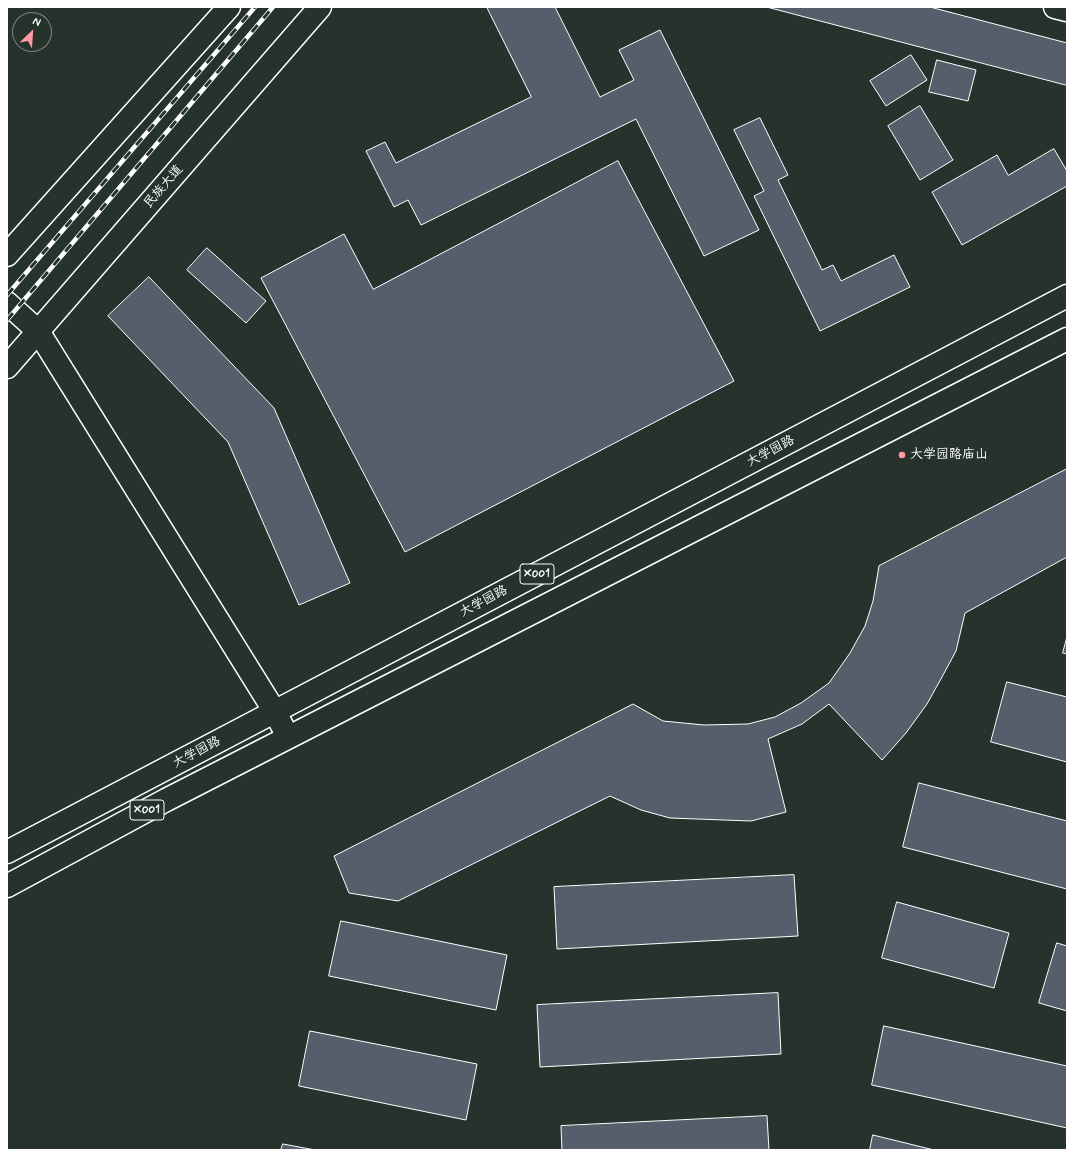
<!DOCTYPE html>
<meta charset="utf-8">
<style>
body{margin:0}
#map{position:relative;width:1074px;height:1157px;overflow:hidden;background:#26332d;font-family:Mynerve,sans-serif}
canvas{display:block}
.frame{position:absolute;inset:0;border:8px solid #fff;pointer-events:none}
.north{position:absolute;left:12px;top:12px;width:40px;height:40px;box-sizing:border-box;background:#26332d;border:1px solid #7d8581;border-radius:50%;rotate:25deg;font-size:11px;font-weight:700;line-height:16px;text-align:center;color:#fff}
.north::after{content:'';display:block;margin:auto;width:14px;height:18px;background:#ff9aa2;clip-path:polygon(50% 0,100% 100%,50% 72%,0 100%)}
</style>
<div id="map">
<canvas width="1074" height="1157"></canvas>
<div class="frame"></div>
<div class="north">N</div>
</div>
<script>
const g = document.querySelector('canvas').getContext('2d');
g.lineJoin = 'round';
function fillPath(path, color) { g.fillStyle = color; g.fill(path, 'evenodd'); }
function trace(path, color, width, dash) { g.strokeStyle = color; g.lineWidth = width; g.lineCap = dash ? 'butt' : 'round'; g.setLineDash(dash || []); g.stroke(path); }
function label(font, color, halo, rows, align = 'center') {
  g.font = font + ' Mynerve,"LXGW WenKai TC",sans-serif'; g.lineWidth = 3; g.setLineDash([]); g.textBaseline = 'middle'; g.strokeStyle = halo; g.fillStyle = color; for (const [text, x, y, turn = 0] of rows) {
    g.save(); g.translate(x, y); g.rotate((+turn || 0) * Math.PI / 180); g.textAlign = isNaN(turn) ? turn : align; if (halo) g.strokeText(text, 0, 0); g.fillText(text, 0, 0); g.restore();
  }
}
const building = new Path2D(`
 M487,7H555L600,97L634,80L619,50L660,30L759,230L704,256L636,119L421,225L408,200L394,207L366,151L385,142L396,163L531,97Z
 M767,7H930L1067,43V85Z
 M911,55L927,80L886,106L870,81Z
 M937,60L976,70L968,101L929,92Z
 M920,106L953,160L920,180L888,126Z
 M760,118L788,175L778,180L822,270L833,265L841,281L894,255L910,287L820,331L754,196L764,191L734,130Z
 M1054,149L1067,171V186L962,245L932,192L997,155L1008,175Z
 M618,161L734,381L405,552L261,278L344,234L373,289Z
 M207,248L266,301L246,323L187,270Z
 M149,277L274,408L350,583L299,605L228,442L108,316Z
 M1067,469V557L965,613L956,651L942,677L927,704L906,733L882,760L829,704L802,724L768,739L786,812L751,821L670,818L641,810L610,796L398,901L349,893L334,856L633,704L663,721L704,725L748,724L775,717L801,703L829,683L850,653L865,626L873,601L879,566Z
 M1067,637V654L1063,653Z
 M1007,682L1067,697V762L991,742Z
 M919,783L1067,821V889L903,847Z
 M794,875L798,936L557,949L554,887Z
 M897,902L1009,933L994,988L882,958Z
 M341,921L507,955L496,1010L329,976Z
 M1057,943L1067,946V1011L1039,1003Z
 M778,993L781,1054L540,1067L537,1005Z
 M884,1026L1067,1066V1128L872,1085Z
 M310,1031L477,1064L466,1120L299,1086Z
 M767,1116L769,1150H562L561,1126Z
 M873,1135L934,1150H870Z
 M283,1144L315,1150H281Z`);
const minor = new Path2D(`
 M1055,7L1067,10
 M7,303L38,331L275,712L288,737`);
const major = new Path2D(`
 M7,255L229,7
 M7,367L320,7
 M7,852L1067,296
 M7,886L166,800L1067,339`);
const rail = new Path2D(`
 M7,295L255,7
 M7,320L273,7`);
const markers = [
 [902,455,4,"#ff9aa2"]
];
const shields = [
 [537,574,34],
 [147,810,34]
];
const shieldNames = [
 ["X001",537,574],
 ["X001",147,810]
];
const streetNames = [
 ["民族大道",164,187,-49],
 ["大学园路",771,452,-28],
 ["大学园路",484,602,-28],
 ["大学园路",197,753,-28]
];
const poiNames = [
 ["大学园路庙山",910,455]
];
fillPath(building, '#555f6c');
trace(building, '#fff', 1);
trace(minor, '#fff', 25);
trace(major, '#fff', 25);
trace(minor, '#26332d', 22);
trace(major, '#26332d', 22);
trace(rail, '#fff', 4.5);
trace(rail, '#26332d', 3, [9]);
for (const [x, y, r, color] of markers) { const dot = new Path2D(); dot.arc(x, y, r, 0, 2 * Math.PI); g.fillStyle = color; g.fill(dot); trace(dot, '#26332d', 1.5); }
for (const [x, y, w] of shields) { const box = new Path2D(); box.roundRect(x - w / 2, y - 10, w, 20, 3); g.fillStyle = '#26332d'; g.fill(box); trace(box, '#fff', 1); }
label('bold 12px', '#fff', null, shieldNames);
label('13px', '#fff', '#26332d', streetNames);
label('13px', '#fff', '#26332d', poiNames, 'left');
</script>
